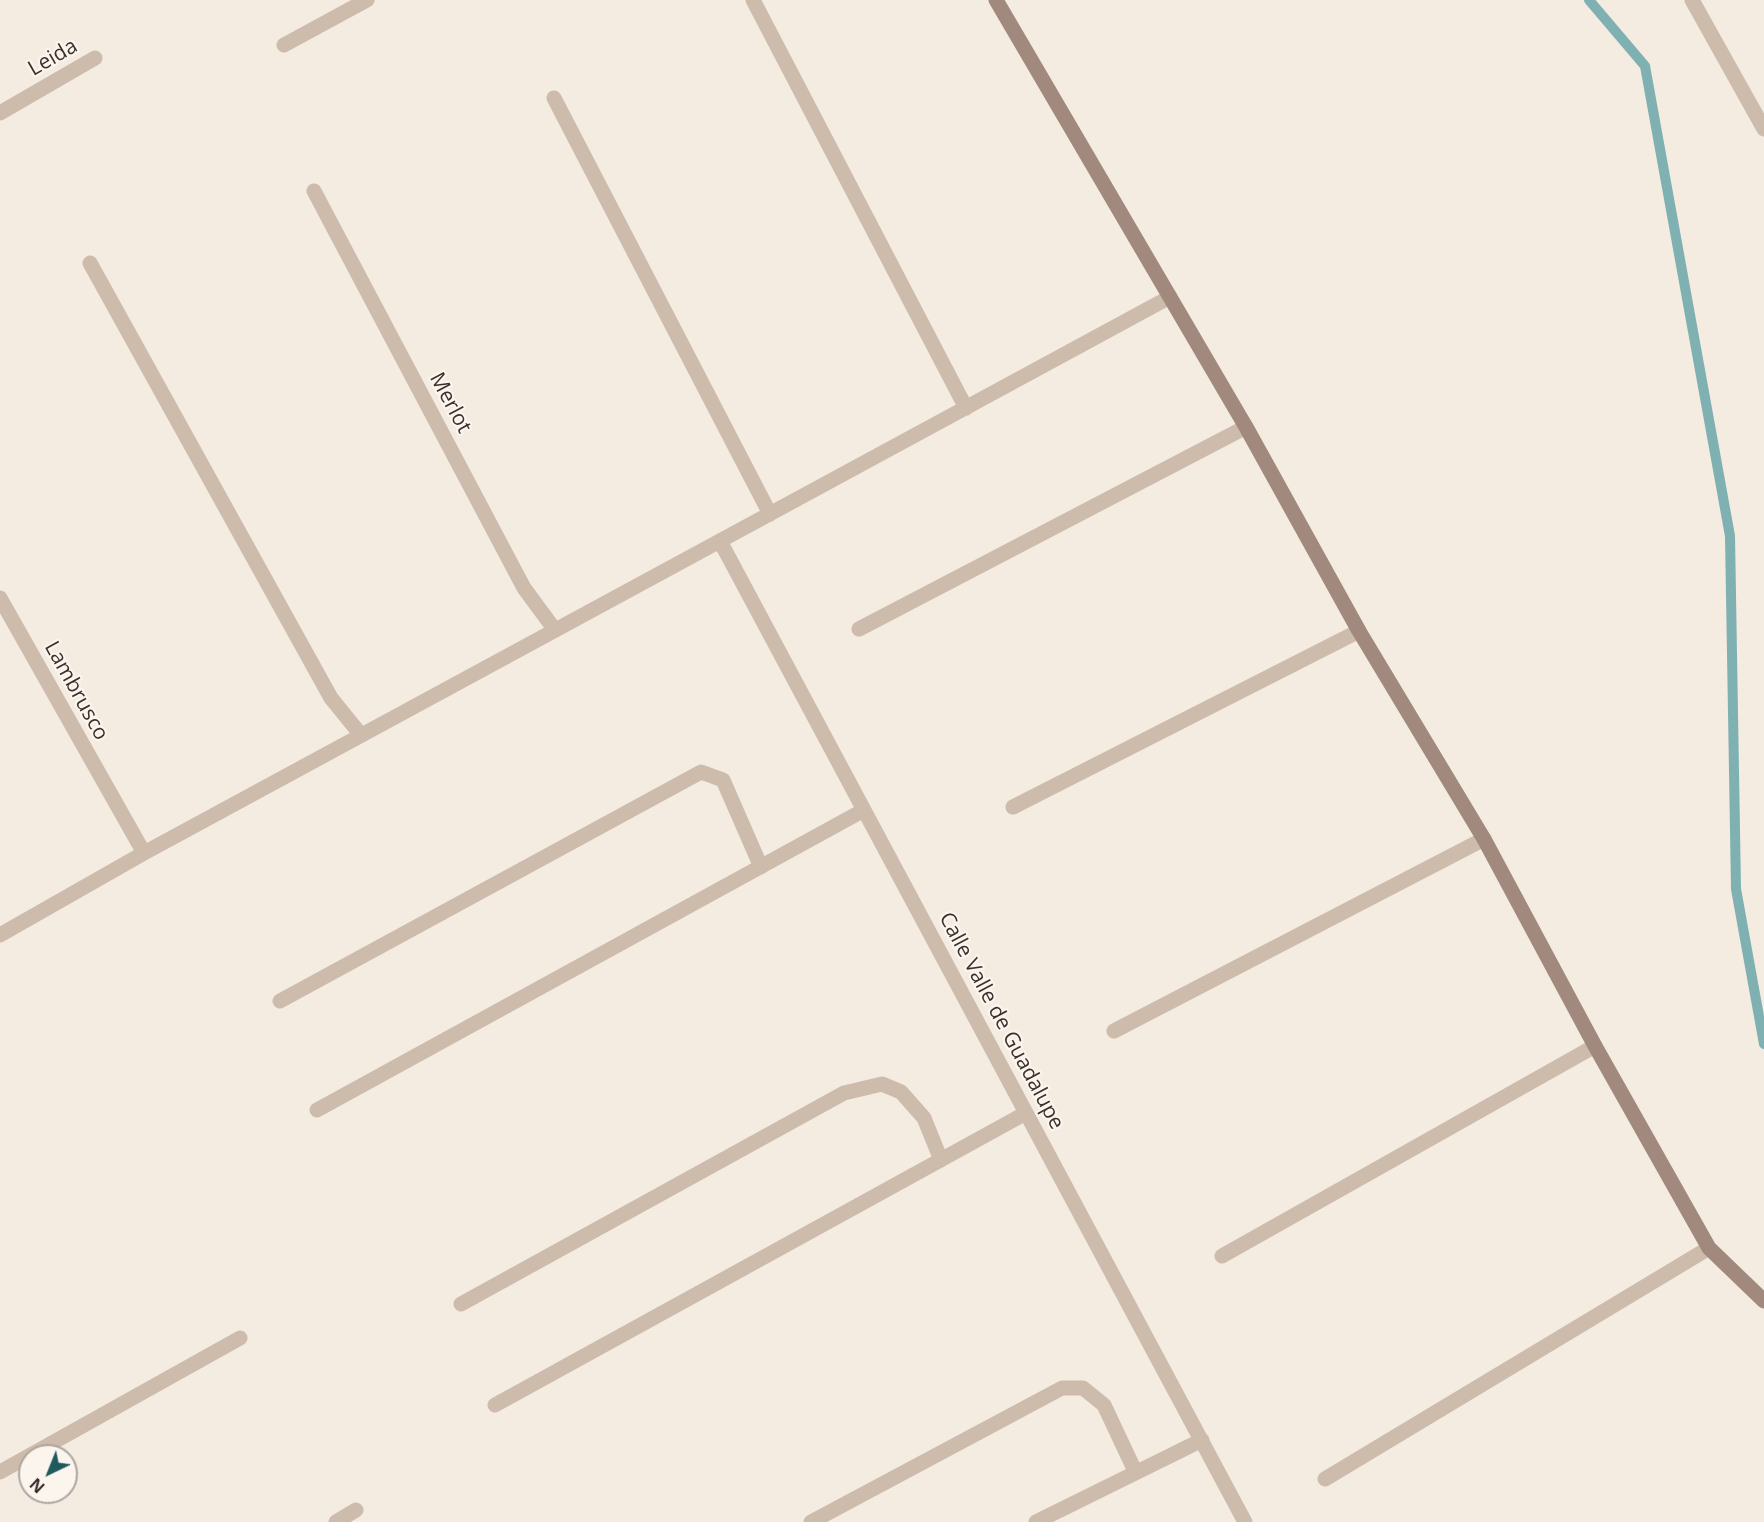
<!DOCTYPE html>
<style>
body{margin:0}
#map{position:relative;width:1764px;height:1522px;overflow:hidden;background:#f4ebe1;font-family:"Open Sans",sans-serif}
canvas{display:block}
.north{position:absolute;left:18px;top:1444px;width:60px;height:60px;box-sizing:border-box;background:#fbf5ee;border:2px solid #aea6a0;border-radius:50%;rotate:223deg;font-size:16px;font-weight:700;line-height:24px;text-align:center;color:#3b302b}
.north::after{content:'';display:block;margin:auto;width:21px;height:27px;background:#1f5a5e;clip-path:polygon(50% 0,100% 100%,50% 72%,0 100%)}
</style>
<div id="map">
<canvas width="1764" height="1522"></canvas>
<div class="north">N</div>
</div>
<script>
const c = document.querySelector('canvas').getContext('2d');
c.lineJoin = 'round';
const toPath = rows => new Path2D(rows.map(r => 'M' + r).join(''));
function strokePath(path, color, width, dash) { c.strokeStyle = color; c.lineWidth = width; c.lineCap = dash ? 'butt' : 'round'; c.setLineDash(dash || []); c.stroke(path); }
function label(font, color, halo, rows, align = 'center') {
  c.font = font + ' "Open Sans",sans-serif'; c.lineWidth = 4.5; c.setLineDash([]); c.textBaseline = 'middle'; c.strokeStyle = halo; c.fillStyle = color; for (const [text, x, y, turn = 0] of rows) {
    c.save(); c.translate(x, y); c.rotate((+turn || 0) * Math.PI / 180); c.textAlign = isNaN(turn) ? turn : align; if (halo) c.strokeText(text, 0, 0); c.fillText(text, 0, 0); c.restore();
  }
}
strokePath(toPath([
 [1589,0,1645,66,1730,536,1736,889,1764,1044]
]), '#7fb0b2', 10);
strokePath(toPath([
 [753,0,966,408],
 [1692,0,1764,129],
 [284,45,367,0],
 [554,98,770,514],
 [0,113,95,58],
 [314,191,524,588,555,630],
 [90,263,331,698,361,735],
 [720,541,1245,1522],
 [0,598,144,853],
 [859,629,1246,427],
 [1013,807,1359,631],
 [0,935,144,853,1170,297],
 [280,1001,701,772,723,780,761,867],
 [1114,1031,1484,839],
 [317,1110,864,810],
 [1222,1256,1595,1046],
 [461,1304,844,1093,882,1084,901,1092,924,1118,941,1160],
 [495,1405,1026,1113],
 [0,1472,240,1338],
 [1325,1479,1709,1248],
 [336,1522,356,1510],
 [811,1522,1062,1388,1083,1388,1104,1405,1135,1471],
 [1036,1522,1202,1440]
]), '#cdbbac', 15);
strokePath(toPath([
 [996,0,1246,427,1359,631,1484,839,1595,1046,1709,1248,1764,1301]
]), '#a18a7d', 15);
label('21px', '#3b302b', '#fbf5ee', [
 ["Leida",53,58,-30],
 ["Merlot",450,403,62],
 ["Lambrusco",76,691,61],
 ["Calle Valle de Guadalupe",1001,1021,62]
]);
</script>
